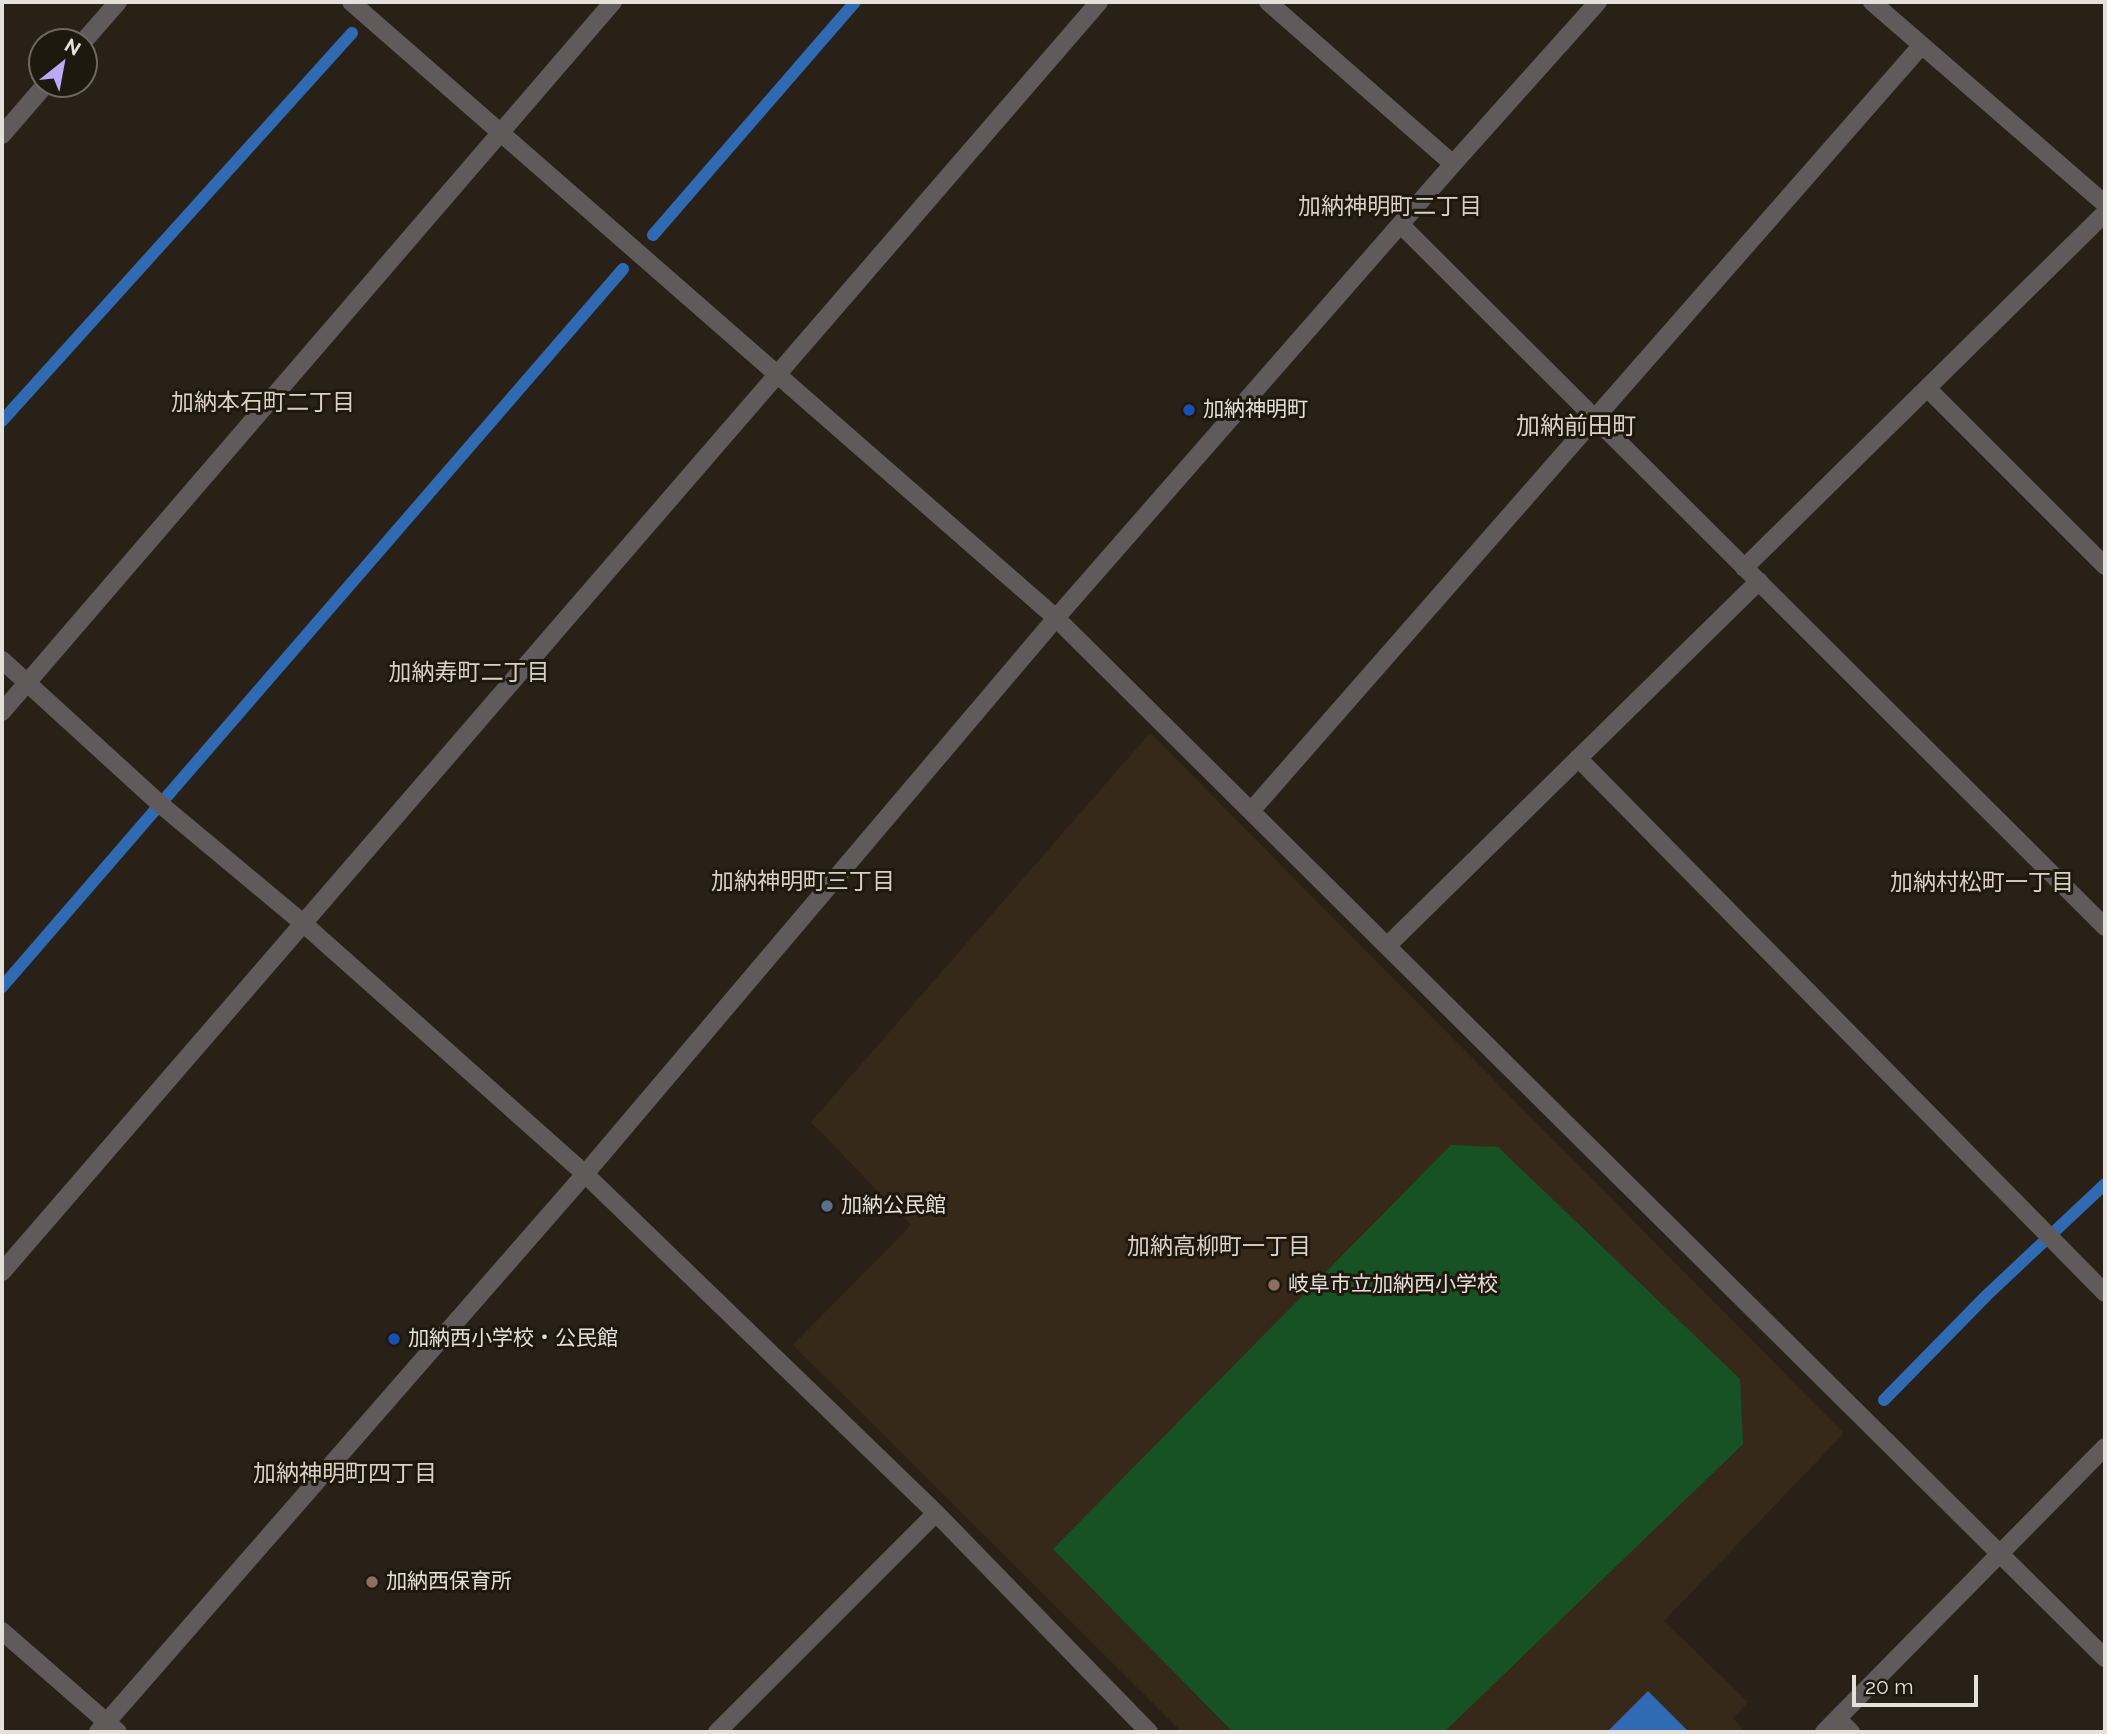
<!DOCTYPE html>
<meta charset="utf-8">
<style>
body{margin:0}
#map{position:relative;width:2107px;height:1734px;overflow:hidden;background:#292117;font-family:Raleway,sans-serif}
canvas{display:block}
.frame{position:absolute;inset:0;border:4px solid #e6e0da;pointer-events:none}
.north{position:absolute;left:28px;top:28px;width:70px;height:70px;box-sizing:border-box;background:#1f180e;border:2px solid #6f6860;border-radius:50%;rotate:31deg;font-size:19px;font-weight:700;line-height:28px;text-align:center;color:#e6e0da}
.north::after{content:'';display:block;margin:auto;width:24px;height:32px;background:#bbaaf6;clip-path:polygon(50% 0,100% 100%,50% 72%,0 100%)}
.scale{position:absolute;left:1852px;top:1675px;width:126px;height:32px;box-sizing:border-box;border:4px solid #e6e0da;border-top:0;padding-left:9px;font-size:21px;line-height:24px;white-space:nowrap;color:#e6e0da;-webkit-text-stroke:5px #1f180e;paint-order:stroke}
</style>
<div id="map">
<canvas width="2107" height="1734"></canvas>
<div class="frame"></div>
<div class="north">N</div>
<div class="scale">20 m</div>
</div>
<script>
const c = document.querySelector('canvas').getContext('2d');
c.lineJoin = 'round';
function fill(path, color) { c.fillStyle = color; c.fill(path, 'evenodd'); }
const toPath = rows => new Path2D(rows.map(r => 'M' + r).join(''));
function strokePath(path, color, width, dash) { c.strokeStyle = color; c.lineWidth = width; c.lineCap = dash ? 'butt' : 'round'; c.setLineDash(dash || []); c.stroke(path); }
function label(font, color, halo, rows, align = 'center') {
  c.font = font + ' Raleway,"Noto Sans JP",sans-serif'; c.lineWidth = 6; c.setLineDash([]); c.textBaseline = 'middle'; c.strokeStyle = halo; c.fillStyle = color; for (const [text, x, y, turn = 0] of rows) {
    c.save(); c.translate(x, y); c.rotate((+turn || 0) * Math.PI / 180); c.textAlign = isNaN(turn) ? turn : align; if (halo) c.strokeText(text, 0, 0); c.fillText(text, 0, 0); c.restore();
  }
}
fill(toPath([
 [1150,733,1844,1433,1664,1621,1748,1702,1733,1718,1745,1732,1182,1732,793,1345,911,1225,811,1122]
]), '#36291a');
fill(toPath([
 [1451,1145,1498,1147,1740,1379,1743,1444,1444,1732,1233,1732,1053,1549]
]), '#175225');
fill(toPath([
 [1648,1691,1689,1732,1607,1732]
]), '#306ab2');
strokePath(toPath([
 [653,235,855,2],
 [2,421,352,33],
 [2,987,623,269],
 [1884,1400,1987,1295,2105,1184]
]), '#306ab2', 12);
strokePath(toPath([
 [1838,1719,1851,1732]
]), '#615a5a', 18);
strokePath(toPath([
 [351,2,1056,618,2105,1658],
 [1268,2,1453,164],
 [1872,2,2105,204],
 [83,42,118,2],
 [2,135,46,84],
 [1401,225,2105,927],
 [1927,388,2105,566],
 [1744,568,2105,213],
 [2,660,160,804,304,924,585,1174,936,1513,1149,1732],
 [2,712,613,2],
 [1578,758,2105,1293],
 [1251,811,1921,46],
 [1387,946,1759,581],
 [2,1272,1099,2],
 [2,1631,118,1732],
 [717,1732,936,1513],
 [1824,1732,2105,1447]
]), '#615a5a', 18);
strokePath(toPath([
 [98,1732,585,1174,1056,618,1453,164,1598,2]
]), '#615a5a', 18);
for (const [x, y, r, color] of [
 [1189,410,7,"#1a4fb4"],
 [827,1206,7,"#5c6f8a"],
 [1274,1285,7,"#8d6e63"],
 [394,1339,7,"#1a4fb4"],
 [372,1582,7,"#8d6e63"]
]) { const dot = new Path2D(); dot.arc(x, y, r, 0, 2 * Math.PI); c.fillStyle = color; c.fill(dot); strokePath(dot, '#1f180e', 2.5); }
label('21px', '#e6e0da', '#1f180e', [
 ["加納神明町",1203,410],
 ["加納公民館",841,1206],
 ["岐阜市立加納西小学校",1288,1285],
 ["加納西小学校・公民館",408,1339],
 ["加納西保育所",386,1582]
], 'left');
label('23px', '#dbd0c3', '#1f180e', [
 ["加納神明町二丁目",1390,207],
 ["加納本石町二丁目",263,403],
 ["加納寿町二丁目",469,673],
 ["加納神明町三丁目",803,882],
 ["加納村松町一丁目",1982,883],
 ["加納高柳町一丁目",1219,1247],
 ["加納神明町四丁目",345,1474]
]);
label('24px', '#dbd0c3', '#1f180e', [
 ["加納前田町",1576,427]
]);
</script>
